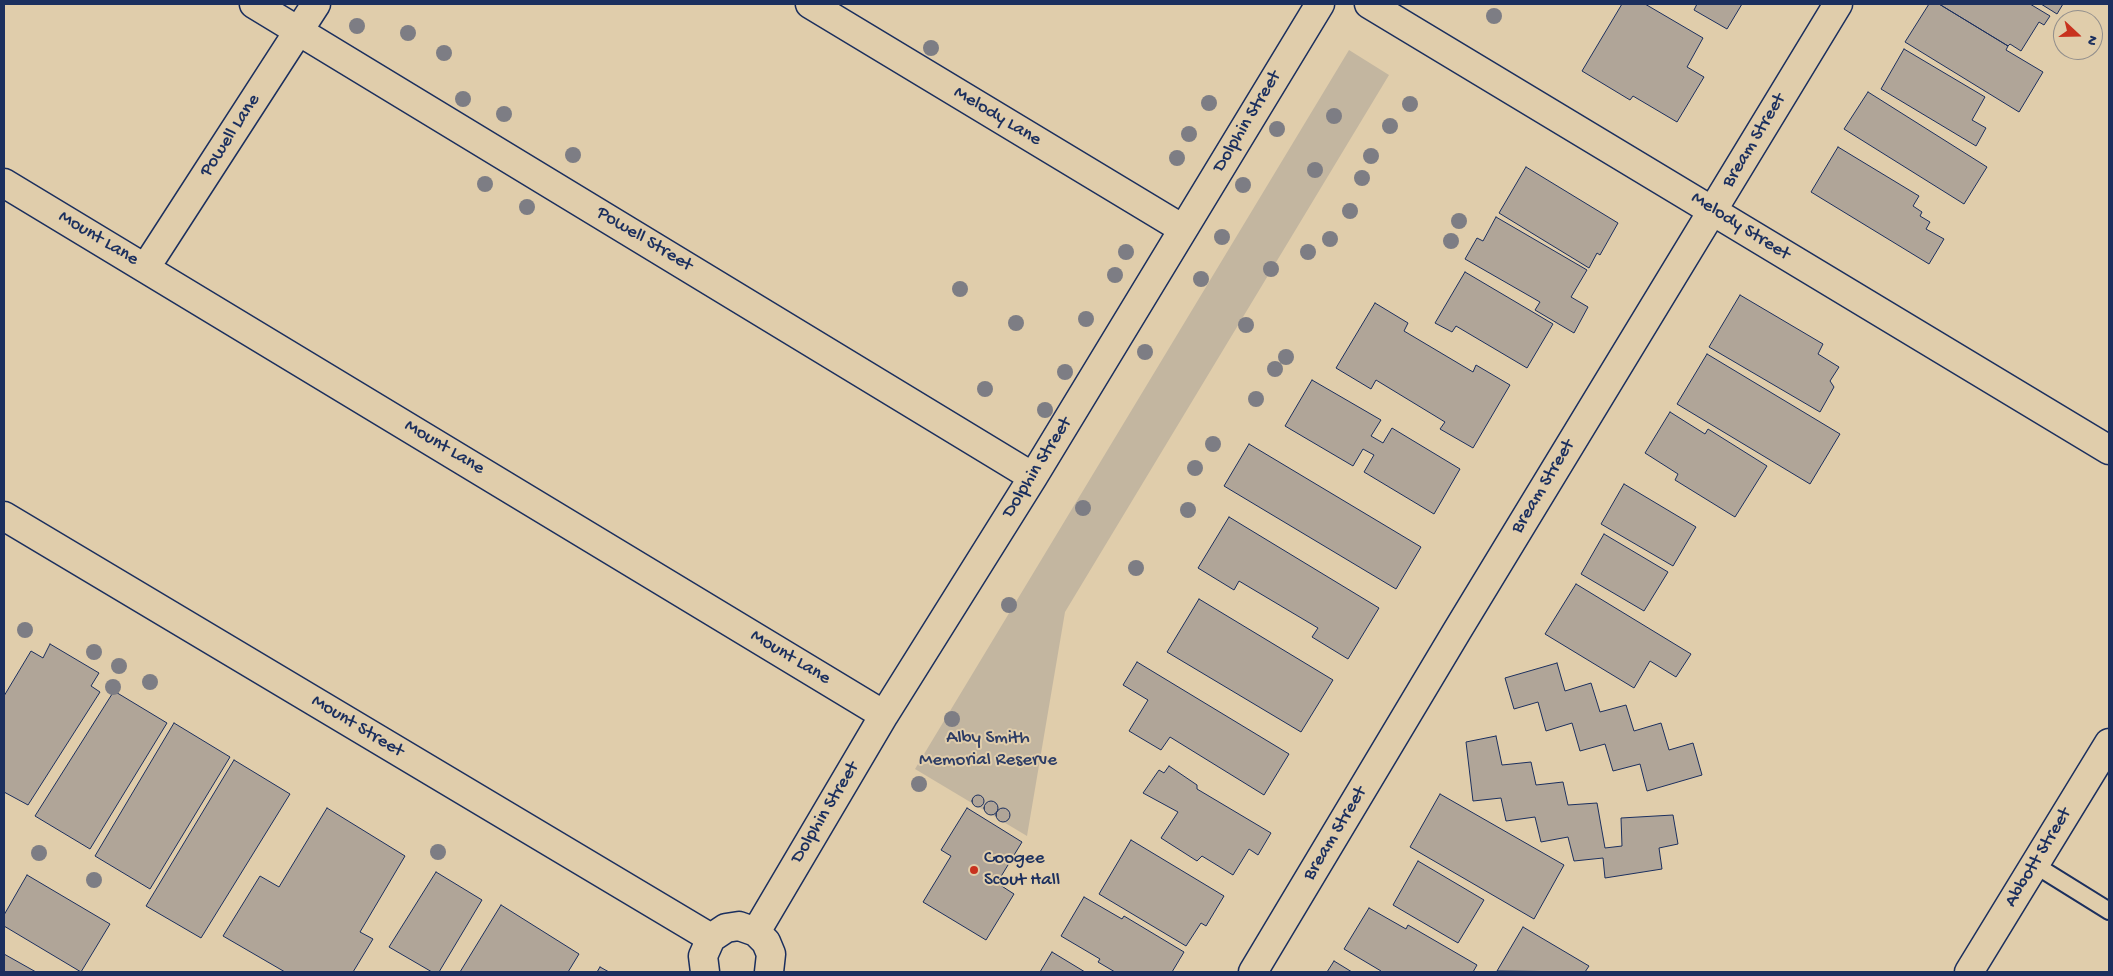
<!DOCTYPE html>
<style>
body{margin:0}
#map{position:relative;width:2113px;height:976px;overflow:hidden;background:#e0cdab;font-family:"Gochi Hand",sans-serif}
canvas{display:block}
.frame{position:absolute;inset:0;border:5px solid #1b2f5e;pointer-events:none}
.north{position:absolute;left:2053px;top:10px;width:50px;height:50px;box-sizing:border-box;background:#e0cdab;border:1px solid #918e8c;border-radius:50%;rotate:111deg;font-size:14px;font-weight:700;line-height:20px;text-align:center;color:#1b2f5e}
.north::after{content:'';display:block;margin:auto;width:18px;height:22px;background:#c8321e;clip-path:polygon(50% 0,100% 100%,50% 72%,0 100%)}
</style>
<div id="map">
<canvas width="2113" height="976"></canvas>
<div class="frame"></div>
<div class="north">N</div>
</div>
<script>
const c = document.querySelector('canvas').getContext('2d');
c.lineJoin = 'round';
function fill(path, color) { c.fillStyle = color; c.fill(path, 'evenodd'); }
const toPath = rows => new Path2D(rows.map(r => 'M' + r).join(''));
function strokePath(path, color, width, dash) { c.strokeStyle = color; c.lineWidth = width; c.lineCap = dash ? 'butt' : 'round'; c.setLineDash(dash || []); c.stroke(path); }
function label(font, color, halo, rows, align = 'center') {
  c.font = font + ' "Gochi Hand",sans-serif'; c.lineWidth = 4; c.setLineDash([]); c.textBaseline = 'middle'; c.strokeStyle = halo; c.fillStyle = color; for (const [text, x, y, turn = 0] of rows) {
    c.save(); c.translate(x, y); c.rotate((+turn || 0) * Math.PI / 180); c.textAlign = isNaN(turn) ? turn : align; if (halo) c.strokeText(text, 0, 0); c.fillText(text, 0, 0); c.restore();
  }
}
fill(toPath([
 [1349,50,1389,75,1065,612,1027,836,915,769]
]), '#c3b6a0');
const building = toPath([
 [1622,4,1645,4,1703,38,1687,67,1704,77,1677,122,1633,96,1630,100,1582,71,1622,4],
 [1697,4,1742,4,1727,29,1694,10,1697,4],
 [1929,4,1939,4,2008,46,2006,50,2043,72,2019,112,1905,42,1929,4],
 [1939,4,2030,4,2050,16,2044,25,2039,22,2021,51,2010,44,2008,46,1939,4],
 [2041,4,2063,4,2057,14,2041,4],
 [1904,49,1985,97,1972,120,1986,128,1976,146,1881,89,1904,49],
 [1868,92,1987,167,1964,204,1844,129,1868,92],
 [1838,147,1919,196,1913,206,1922,212,1920,216,1930,222,1926,229,1944,239,1929,264,1811,192,1838,147],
 [1526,167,1618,223,1600,255,1597,253,1589,268,1499,213,1526,167],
 [1496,217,1587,270,1571,297,1588,307,1574,333,1535,310,1540,302,1465,259,1477,238,1483,241,1496,217],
 [1465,272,1553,324,1527,368,1456,326,1452,332,1435,323,1465,272],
 [1740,295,1823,344,1818,354,1839,367,1830,381,1834,387,1820,412,1709,347,1740,295],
 [1375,303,1408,323,1404,331,1473,372,1476,365,1510,385,1473,448,1440,429,1445,422,1376,380,1371,389,1336,368,1375,303],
 [1707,354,1840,434,1810,484,1677,404,1707,354],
 [1312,380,1381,420,1371,436,1383,443,1392,428,1460,469,1434,514,1364,472,1374,455,1363,449,1353,466,1285,426,1312,380],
 [1670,412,1705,434,1708,429,1767,466,1735,517,1675,480,1678,474,1645,453,1670,412],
 [1249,444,1421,547,1396,589,1224,486,1249,444],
 [1624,484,1696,527,1673,566,1601,524,1624,484],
 [1229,517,1379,608,1348,659,1312,637,1318,628,1239,581,1234,590,1198,568,1229,517],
 [1604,534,1668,572,1644,611,1581,574,1604,534],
 [1576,584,1691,654,1676,677,1650,661,1634,688,1545,634,1576,584],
 [1199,599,1333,680,1301,732,1167,652,1199,599],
 [50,644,99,673,91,686,100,692,28,805,4,792,4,696,31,651,43,658,50,644],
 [1137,662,1289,754,1264,795,1170,737,1161,750,1129,731,1148,700,1123,685,1137,662],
 [1557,663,1565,691,1591,683,1600,712,1626,705,1634,731,1661,723,1669,750,1693,743,1702,775,1647,791,1640,764,1613,771,1605,744,1580,751,1572,723,1546,731,1538,702,1514,709,1505,678,1557,663],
 [114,691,167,723,90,849,35,816,114,691],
 [174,723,230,757,150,889,95,856,174,723],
 [1496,736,1502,765,1531,762,1536,785,1563,782,1568,805,1597,803,1605,848,1622,846,1621,818,1673,815,1678,844,1659,848,1662,869,1605,878,1603,858,1574,861,1568,837,1541,842,1535,817,1506,821,1501,798,1473,801,1466,742,1496,736],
 [234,760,290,794,201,938,146,906,234,760],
 [1169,766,1197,785,1197,789,1271,833,1258,855,1249,849,1233,875,1202,856,1197,861,1161,838,1178,812,1143,793,1159,770,1164,773,1169,766],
 [1440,794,1564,865,1534,919,1410,847,1440,794],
 '972 801a6 6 0 1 1 12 0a6 6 0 1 1-12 0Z',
 '984 808a7 7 0 1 1 14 0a7 7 0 1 1-14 0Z',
 [327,808,405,856,360,932,373,939,353,972,285,972,223,936,260,876,279,887,327,808],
 [967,808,1022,842,997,883,1014,894,986,940,923,902,951,856,941,850,967,808],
 '996 815a7 7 0 1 1 14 0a7 7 0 1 1-14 0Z',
 [1131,840,1224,896,1206,926,1201,923,1186,946,1099,894,1131,840],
 [1418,861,1484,900,1458,943,1393,905,1418,861],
 [436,872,482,900,439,972,432,972,389,947,436,872],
 [27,875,110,924,81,972,4,926,4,915,27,875],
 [1084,897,1122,919,1124,916,1184,952,1172,972,1115,972,1098,962,1100,959,1061,936,1084,897],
 [501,905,579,954,568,972,460,972,501,905],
 [1369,908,1406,929,1408,925,1477,965,1473,972,1380,972,1381,971,1344,949,1369,908],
 [1523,927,1589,966,1585,972,1497,971,1523,927],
 [1052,952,1085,972,1040,972,1052,952],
 [4,954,36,972,4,972,4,954],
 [1334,961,1352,972,1327,972,1334,961],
 [600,967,609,972,597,972,600,967]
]);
fill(building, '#b0a598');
strokePath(building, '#1b2f5e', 1);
const lane = toPath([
 [2035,865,2109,911]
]);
const street = toPath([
 [254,4,1033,477],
 [810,4,1183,229],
 [1369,4,2109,450],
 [4,183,884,715],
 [146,267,316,4],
 [4,516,711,938],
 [756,932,884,715,1033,477,1320,4],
 [705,972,703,956,711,938,726,928,739,926,756,932,766,942,771,954,769,972],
 [1253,972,1457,631,1838,4],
 [1969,972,2109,743]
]);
strokePath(lane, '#1b2f5e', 20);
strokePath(street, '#1b2f5e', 31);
strokePath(lane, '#e0cdab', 16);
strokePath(street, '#e0cdab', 28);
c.fillStyle = '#7d7d84';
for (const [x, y] of [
 [1494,16],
 [357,26],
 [408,33],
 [931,48],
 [444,53],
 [463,99],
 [1209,103],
 [1410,104],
 [504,114],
 [1334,116],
 [1390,126],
 [1277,129],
 [1189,134],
 [573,155],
 [1371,156],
 [1177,158],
 [1315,170],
 [1362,178],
 [485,184],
 [1243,185],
 [527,207],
 [1350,211],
 [1459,221],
 [1222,237],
 [1330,239],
 [1451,241],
 [1126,252],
 [1308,252],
 [1271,269],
 [1115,275],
 [1201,279],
 [960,289],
 [1086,319],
 [1016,323],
 [1246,325],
 [1145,352],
 [1286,357],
 [1275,369],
 [1065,372],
 [985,389],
 [1256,399],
 [1045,410],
 [1213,444],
 [1195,468],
 [1083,508],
 [1188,510],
 [1136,568],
 [1009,605],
 [25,630],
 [94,652],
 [119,666],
 [150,682],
 [113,687],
 [952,719],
 [919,784],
 [438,852],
 [39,853],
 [94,880]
]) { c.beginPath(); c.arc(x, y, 8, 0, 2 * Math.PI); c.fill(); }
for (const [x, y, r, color] of [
 [974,870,5,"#c8321e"]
]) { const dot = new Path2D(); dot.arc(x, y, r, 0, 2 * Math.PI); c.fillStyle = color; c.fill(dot); strokePath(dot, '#e0cdab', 2); }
label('19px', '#1b2f5e', '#e0cdab', [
 ["Melody Lane",997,117,31],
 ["Dolphin Street",1248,122,-59],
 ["Powell Lane",231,136,-57],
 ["Bream Street",1755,141,-59],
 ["Melody Street",1740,227,32],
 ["Mount Lane",98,239,31],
 ["Powell Street",644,240,31],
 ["Mount Lane",444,448,31],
 ["Dolphin Street",1038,468,-58],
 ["Bream Street",1544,487,-59],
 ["Mount Lane",790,658,31],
 ["Mount Street",357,727,31],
 ["Dolphin Street",826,813,-59],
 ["Bream Street",1336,834,-59],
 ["Abbott Street",2039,858,-59]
]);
label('19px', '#2c3c65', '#e0cdab', [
 ["Alby Smith",988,739],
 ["Memorial Reserve",988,761]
]);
label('19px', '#1b2f5e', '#e0cdab', [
 ["Coogee",984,859],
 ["Scout Hall",984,881]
], 'left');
</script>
